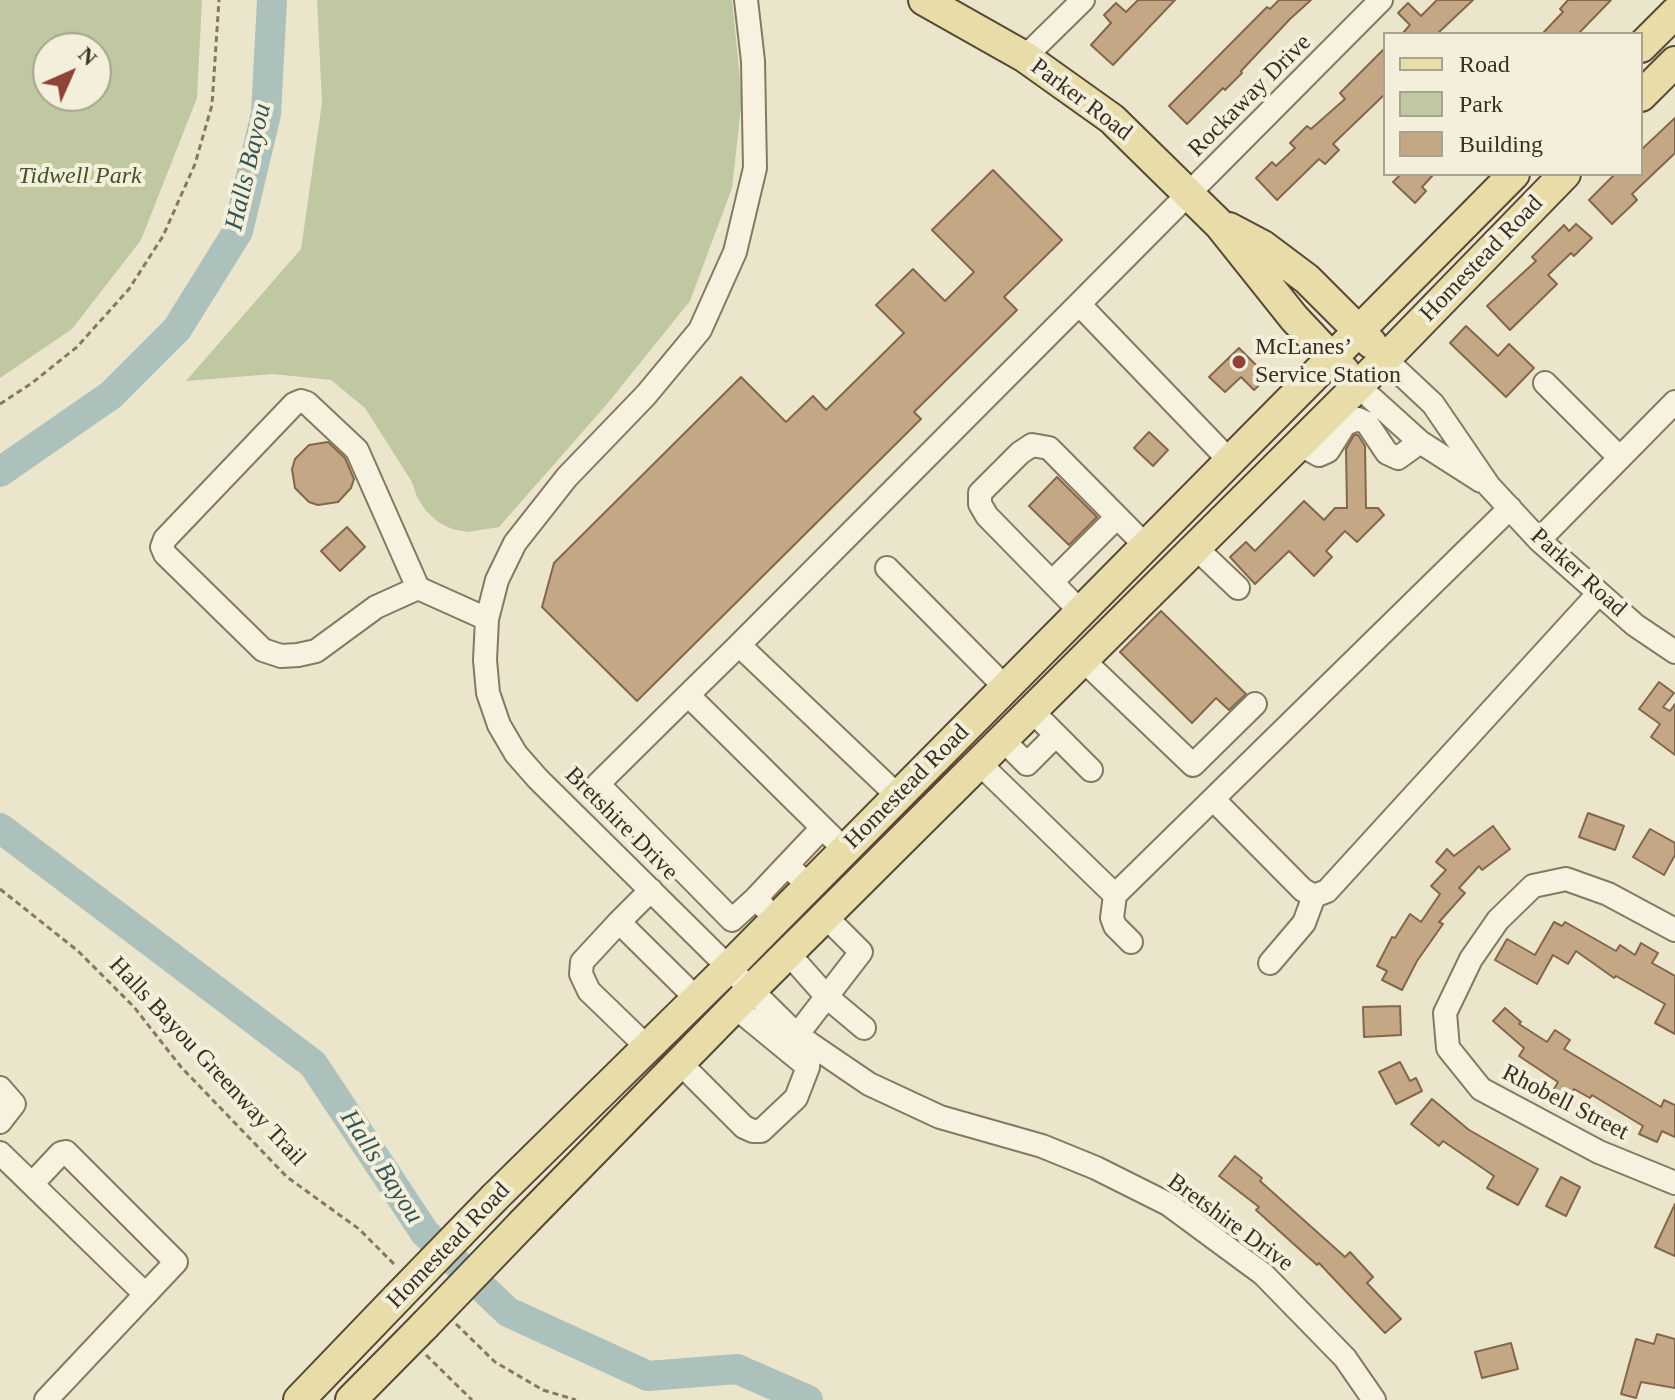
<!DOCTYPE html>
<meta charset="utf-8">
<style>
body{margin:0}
#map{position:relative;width:1675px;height:1400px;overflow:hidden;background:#ebe5cc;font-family:Georgia,serif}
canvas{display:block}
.legend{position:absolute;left:1383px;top:32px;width:260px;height:144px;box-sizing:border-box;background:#f3efdb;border:2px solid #a8a391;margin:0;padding:10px 14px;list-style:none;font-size:24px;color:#383023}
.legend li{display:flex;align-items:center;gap:16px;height:40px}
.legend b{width:40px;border:2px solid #a8a391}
.north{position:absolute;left:32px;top:32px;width:80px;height:80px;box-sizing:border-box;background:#f3efdb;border:2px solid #a8a391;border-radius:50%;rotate:45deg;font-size:22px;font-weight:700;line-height:32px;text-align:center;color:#383023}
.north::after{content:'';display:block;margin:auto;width:28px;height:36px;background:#8f4238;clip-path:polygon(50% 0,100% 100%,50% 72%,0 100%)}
</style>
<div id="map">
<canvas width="1675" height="1400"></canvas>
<ul class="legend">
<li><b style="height:10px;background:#e8dca9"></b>Road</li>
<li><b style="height:22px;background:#bfc8a1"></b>Park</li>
<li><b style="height:22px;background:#c4a886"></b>Building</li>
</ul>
<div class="north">N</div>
</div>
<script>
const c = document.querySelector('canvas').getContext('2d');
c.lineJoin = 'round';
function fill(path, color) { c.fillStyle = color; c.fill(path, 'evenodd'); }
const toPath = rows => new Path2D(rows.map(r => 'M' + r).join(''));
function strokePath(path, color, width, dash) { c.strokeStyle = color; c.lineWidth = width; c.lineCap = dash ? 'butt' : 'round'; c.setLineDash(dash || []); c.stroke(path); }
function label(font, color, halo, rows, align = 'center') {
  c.font = font + ' Georgia,serif'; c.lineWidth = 8; c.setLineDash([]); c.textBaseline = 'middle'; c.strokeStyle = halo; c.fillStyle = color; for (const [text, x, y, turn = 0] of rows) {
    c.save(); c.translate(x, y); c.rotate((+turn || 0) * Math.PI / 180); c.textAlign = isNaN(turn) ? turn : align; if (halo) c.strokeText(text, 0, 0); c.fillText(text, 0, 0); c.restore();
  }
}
fill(toPath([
 [0,0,202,0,197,98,141,240,72,329,0,378],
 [48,48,96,48,96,96,48,96],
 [317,0,732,0,742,98,732,188,690,301,607,404,499,527,468,532,452,529,438,522,426,511,417,497,412,482,365,408,331,380,273,374,186,381,301,249,322,103]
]), '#bfc8a1');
strokePath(toPath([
 [0,472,111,395,177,329,238,231,266,114,272,0],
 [0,828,313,1064,425,1233,508,1312,648,1376,737,1369,808,1400]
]), '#acc0bc', 30);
const building = toPath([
 [1138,0,1175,0,1113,65,1091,45,1111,23,1104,15,1116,3,1126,12,1138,0],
 [1279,0,1311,0,1290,19,1241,71,1242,73,1225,90,1223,88,1187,124,1169,106,1267,7,1270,9,1279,0],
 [1437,0,1473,0,1437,34,1402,34,1410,25,1398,13,1408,3,1421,16,1437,0],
 [1568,0,1611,0,1578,34,1542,34,1563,12,1560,9,1568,0],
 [1385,48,1385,94,1333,144,1339,150,1325,164,1319,159,1277,200,1256,178,1272,162,1276,166,1295,148,1290,143,1307,126,1311,129,1345,99,1340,93,1385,48],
 [1675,118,1675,153,1632,194,1637,200,1612,224,1589,200,1615,174,1641,174,1641,150,1675,118],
 [993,170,1062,240,1004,297,1017,310,914,412,921,419,637,701,542,607,554,563,741,377,786,422,813,396,826,410,904,333,876,305,913,269,945,301,974,272,932,230,993,170],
 [1401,174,1434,174,1422,187,1426,191,1415,203,1393,182,1401,174],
 [1576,224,1592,238,1574,256,1571,253,1548,275,1557,284,1510,330,1487,306,1536,261,1532,257,1564,225,1569,231,1576,224],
 [1466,326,1498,356,1509,344,1534,368,1506,397,1450,343,1466,326],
 [1239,348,1268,377,1254,390,1241,377,1225,392,1209,377,1239,348],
 [1149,432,1168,450,1153,466,1134,448,1149,432],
 [1354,435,1358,435,1365,446,1366,508,1378,508,1384,515,1357,542,1345,531,1326,551,1332,557,1314,576,1289,551,1255,584,1230,557,1246,542,1255,551,1304,501,1324,520,1335,508,1347,508,1346,449,1354,435],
 [328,442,345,458,354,479,351,488,338,502,318,505,309,502,295,488,292,469,295,459,309,445,328,442],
 [1057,477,1097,517,1069,545,1029,506,1057,477],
 [347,527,365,547,340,571,321,551,347,527],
 [1161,611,1246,694,1229,710,1216,698,1192,723,1120,652,1161,611],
 [1659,682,1674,693,1663,707,1670,711,1675,704,1675,755,1651,737,1660,724,1639,709,1659,682],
 [1588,813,1624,826,1615,850,1579,837,1588,813],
 [1493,826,1510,849,1482,870,1479,866,1459,888,1465,893,1439,922,1443,924,1417,961,1402,990,1382,980,1387,971,1377,966,1392,937,1395,938,1410,914,1421,922,1440,894,1431,886,1446,870,1436,862,1447,849,1454,856,1493,826],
 [1650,829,1675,843,1675,855,1664,875,1633,857,1650,829],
 [1554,922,1562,926,1565,922,1616,951,1620,945,1635,955,1641,943,1658,953,1652,963,1675,976,1675,1034,1655,1023,1665,1004,1616,976,1614,978,1576,951,1568,964,1553,955,1537,984,1495,960,1507,939,1535,955,1554,922],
 [1400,1006,1401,1035,1364,1037,1363,1007,1400,1006],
 [1505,1008,1521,1022,1519,1024,1547,1042,1555,1030,1570,1040,1564,1049,1661,1107,1664,1100,1675,1105,1675,1137,1662,1131,1657,1142,1639,1134,1643,1126,1592,1095,1590,1098,1574,1089,1564,1105,1550,1096,1558,1082,1519,1056,1524,1048,1493,1021,1505,1008],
 [1400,1062,1410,1081,1416,1078,1422,1091,1396,1104,1379,1072,1400,1062],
 [1432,1099,1469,1130,1538,1169,1518,1205,1487,1188,1494,1176,1443,1141,1439,1146,1411,1124,1432,1099],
 [1235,1156,1262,1178,1260,1181,1345,1257,1350,1252,1373,1277,1367,1283,1401,1319,1385,1333,1319,1263,1317,1265,1256,1210,1259,1207,1219,1176,1235,1156],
 [1561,1177,1580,1187,1566,1216,1546,1206,1561,1177],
 [1675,1204,1675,1256,1655,1247,1675,1204],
 [1657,1334,1675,1339,1675,1388,1641,1382,1636,1398,1621,1394,1636,1339,1654,1344,1657,1334],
 [1511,1343,1518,1369,1482,1378,1475,1352,1511,1343]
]);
fill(building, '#c4a886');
strokePath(building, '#83674a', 2);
const minor = toPath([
 [746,0,753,61,755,168,735,252,700,330,646,395,567,477,515,543,497,580,487,619,485,660,488,693,499,725,516,754,538,779,797,1035,869,1084,940,1117,1042,1146,1096,1168,1168,1204,1263,1274,1345,1358,1374,1400],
 [1025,57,1083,0],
 [1079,304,1381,0],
 [1385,359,1433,404,1489,486,1539,540,1635,625,1675,652],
 [1545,383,1620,458],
 [1358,386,1420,442,1481,481],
 [1299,444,1319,455,1328,451,1345,424,1358,419,1367,423,1387,453,1398,458,1420,442],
 [1539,540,1675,402],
 [1195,547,1238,588],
 [887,568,1005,687],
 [1052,582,1117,517],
 [418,588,357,450,307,403,301,401,294,404,165,539,162,547,165,554,263,650,281,656,298,655,316,651,376,607,418,588,487,619],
 [1080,611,987,516,980,504,980,493,1020,453,1032,445,1049,448,1145,545],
 [739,645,688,695,845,850],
 [1082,659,1193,765,1255,704],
 [688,695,598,784,732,920,756,898],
 [1031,710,1091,770],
 [1002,739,1027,764,1056,735],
 [979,763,1115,895,1510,508],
 [898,796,739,645,1079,304,1229,460],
 [1213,799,1303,890,1314,896,1327,891,1599,593],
 [809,886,787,865,822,828],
 [651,890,619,922,697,999],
 [1115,895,1112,918,1115,926,1131,942],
 [764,907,756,898,787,865],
 [619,922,582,962,581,974,589,991,647,1047],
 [1675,930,1608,894,1566,879,1533,886,1498,920,1471,959,1445,1013,1448,1048,1481,1089,1599,1152,1675,1183],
 [788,953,827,997,864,1028],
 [1270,963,1304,923,1314,896],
 [735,1007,808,1067],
 [797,1035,861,952,825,916],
 [680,1063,744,1127,753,1131,761,1131,796,1098,808,1067,809,1043],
 [0,1088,14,1104,0,1122],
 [0,1153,145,1294],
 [32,1184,61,1153,66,1152,176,1262,46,1400]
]);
const major = toPath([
 [924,0,1025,57,1112,119,1219,224,1294,318,1344,371],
 [1641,47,1675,13],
 [1641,96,1675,62],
 [1229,228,1263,246,1307,279,1371,343],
 [495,1197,729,967,1514,174],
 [523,1223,752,989,1385,359,1565,174],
 [299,1400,398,1297],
 [351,1400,425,1325]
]);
strokePath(minor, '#867961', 26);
strokePath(major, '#554835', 34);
strokePath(toPath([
 [0,404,32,383,77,347,129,289,163,236,195,164,212,105,219,0],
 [0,889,78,951,134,1007,181,1067,287,1177,359,1229,396,1266],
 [456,1324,495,1362,543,1390,576,1400],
 [426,1355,472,1400]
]), '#867961', 3, [6, 4]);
strokePath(minor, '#f6f2df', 22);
strokePath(major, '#e8dca9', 30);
const majorBridge = toPath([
 [398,1297,495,1197],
 [425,1325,523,1223]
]);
strokePath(majorBridge, '#554835', 34, []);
strokePath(majorBridge, '#e8dca9', 30);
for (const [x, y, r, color] of [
 [1239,362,8,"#8f4238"]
]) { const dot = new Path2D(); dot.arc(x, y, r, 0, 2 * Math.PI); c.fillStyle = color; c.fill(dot); strokePath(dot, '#f3efdb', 3); }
label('24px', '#383023', '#f3efdb', [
 ["Rockaway Drive",1250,96,-45],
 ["Parker Road",1081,100,37],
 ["Homestead Road",1482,259,-46],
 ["Parker Road",1578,573,42],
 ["Homestead Road",907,787,-45],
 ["Bretshire Drive",621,824,45],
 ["Halls Bayou Greenway Trail",207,1062,47],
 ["Rhobell Street",1565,1103,27],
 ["Bretshire Drive",1230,1223,36],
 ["Homestead Road",449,1246,-46]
]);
label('italic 24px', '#44532c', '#f3efdb', [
 ["Tidwell Park",80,177]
]);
label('24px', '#383023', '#f3efdb', [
 ["McLanes’",1255,348],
 ["Service Station",1255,376]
], 'left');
label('italic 26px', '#345456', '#f3efdb', [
 ["Halls Bayou",249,167,-77],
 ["Halls Bayou",381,1167,57]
]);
</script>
